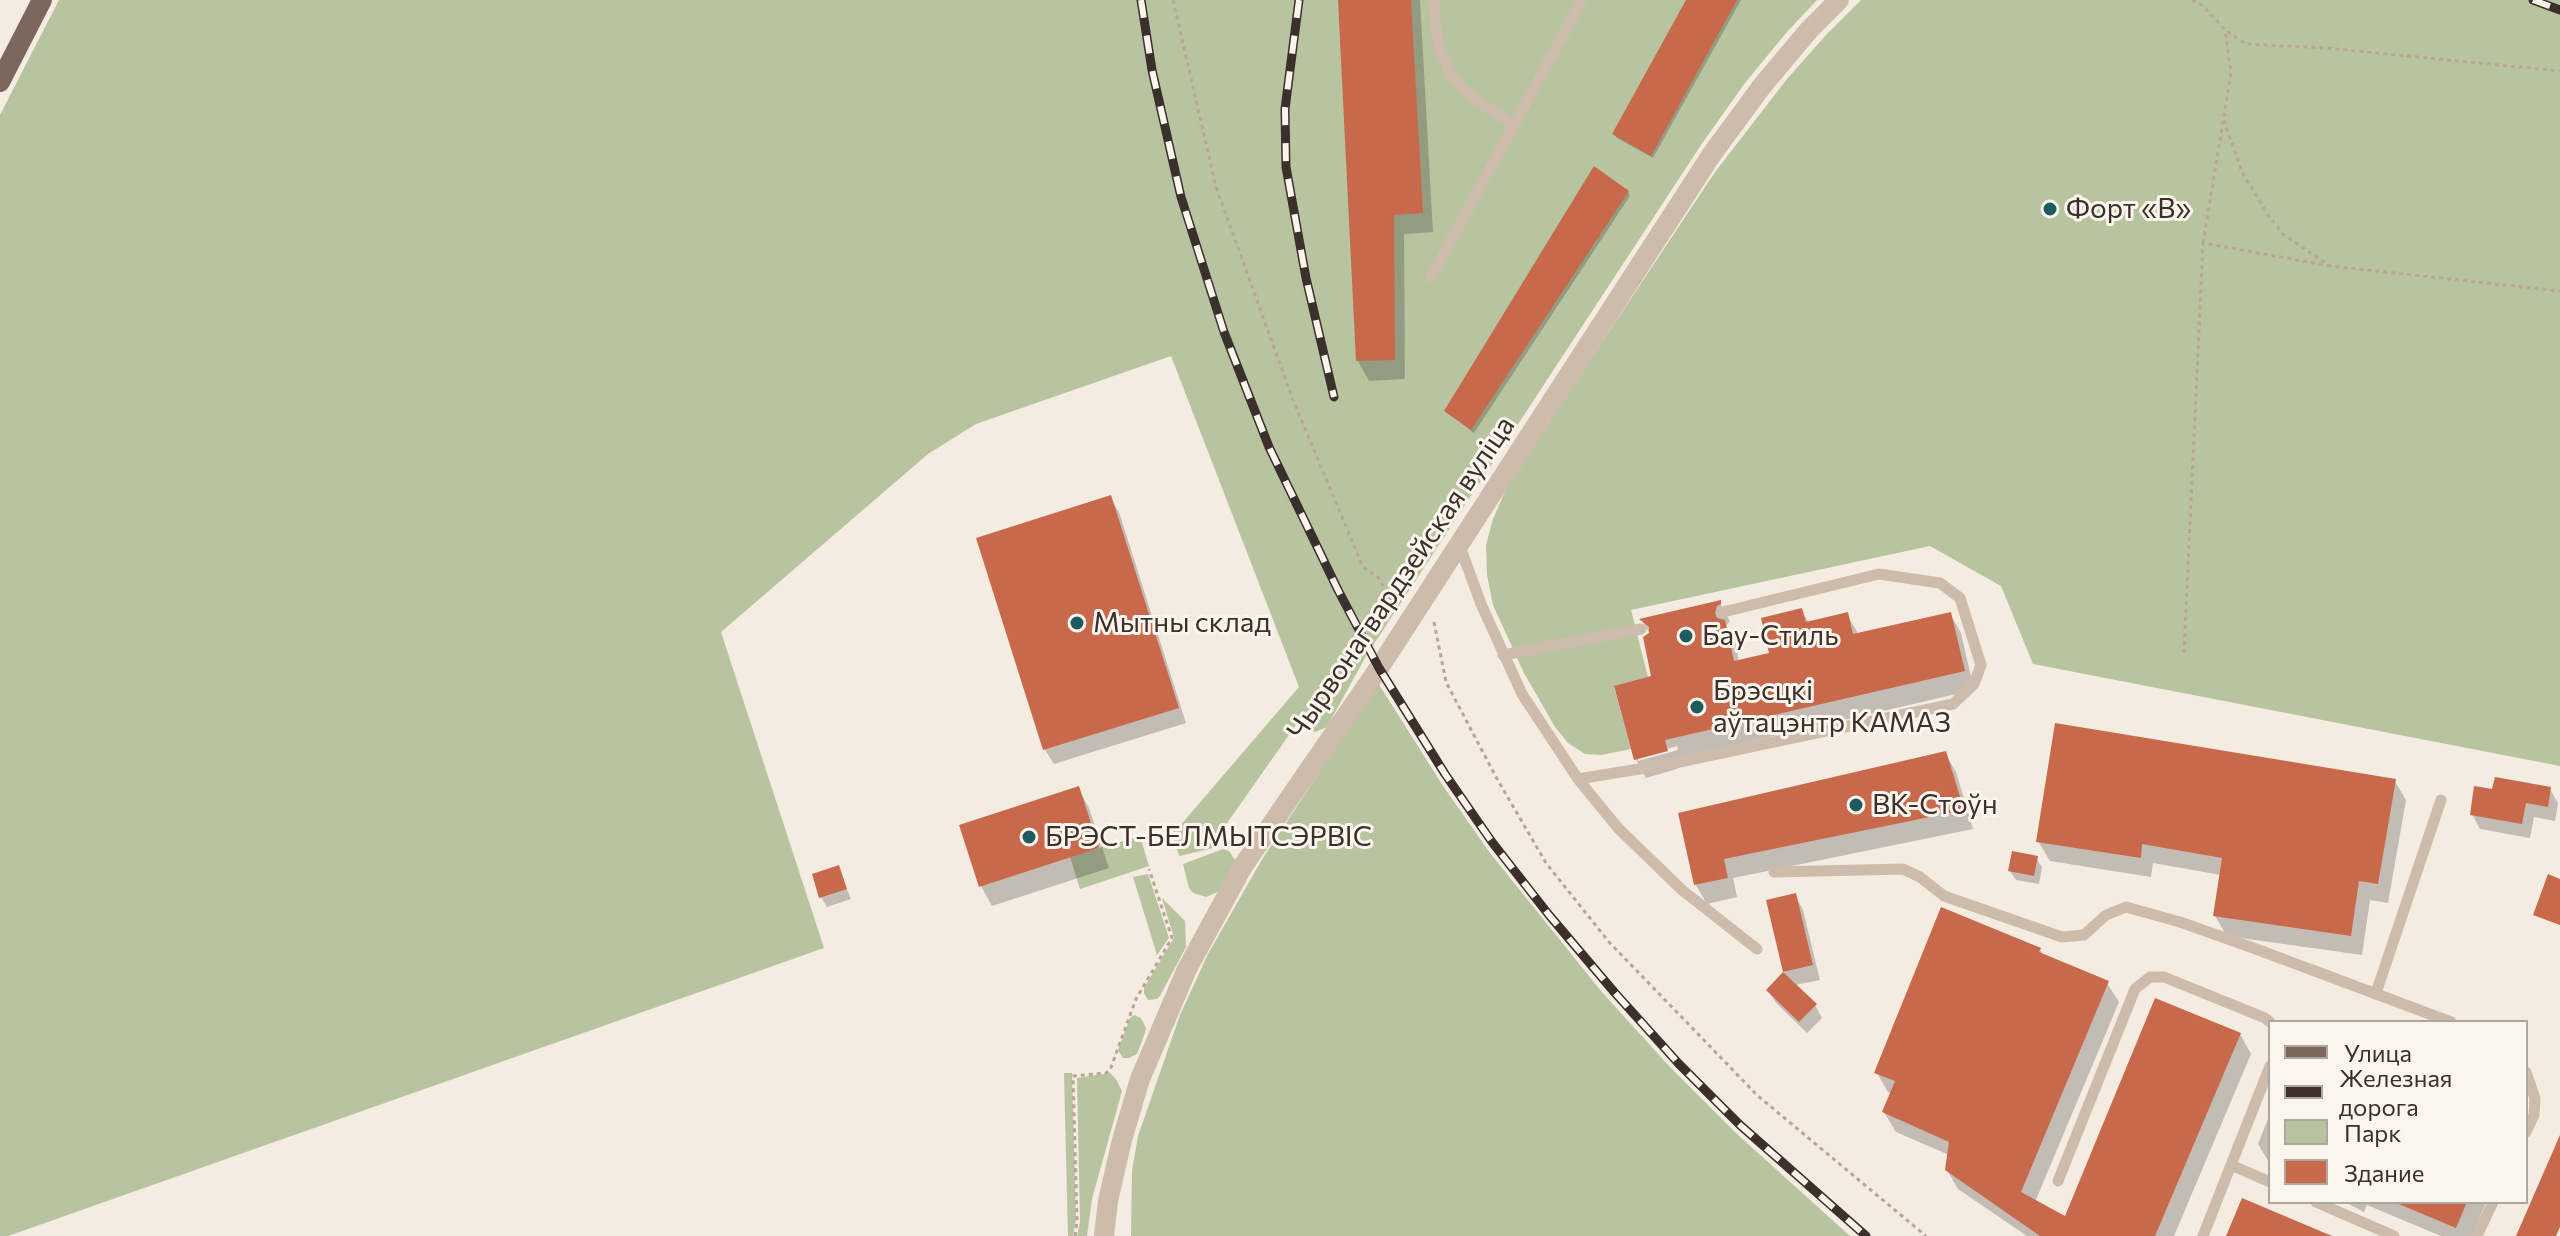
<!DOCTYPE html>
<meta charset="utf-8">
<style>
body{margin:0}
#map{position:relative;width:2560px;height:1236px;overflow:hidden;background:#f4ebe1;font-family:Commissioner,sans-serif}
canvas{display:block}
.legend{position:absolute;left:2268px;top:1020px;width:260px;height:184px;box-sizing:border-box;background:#fbf5ee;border:2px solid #aea6a0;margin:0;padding:10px 14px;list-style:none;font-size:24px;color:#3b302b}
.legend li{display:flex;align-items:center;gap:16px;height:40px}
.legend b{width:40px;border:2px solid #aea6a0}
</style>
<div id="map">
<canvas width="2560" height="1236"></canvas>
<ul class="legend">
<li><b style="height:10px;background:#7d675c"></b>Улица</li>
<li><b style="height:10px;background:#3b302b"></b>Железная дорога</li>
<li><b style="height:22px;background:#b8c4a0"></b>Парк</li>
<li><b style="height:22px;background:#c8694b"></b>Здание</li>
</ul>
</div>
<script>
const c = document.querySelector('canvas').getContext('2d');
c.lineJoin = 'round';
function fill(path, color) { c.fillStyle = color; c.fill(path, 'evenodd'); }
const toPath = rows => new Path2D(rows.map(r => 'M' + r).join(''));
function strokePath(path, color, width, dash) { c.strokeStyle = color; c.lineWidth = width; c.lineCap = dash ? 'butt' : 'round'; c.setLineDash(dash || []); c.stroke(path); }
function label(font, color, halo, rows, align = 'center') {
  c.font = font + ' Commissioner,sans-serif'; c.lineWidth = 6; c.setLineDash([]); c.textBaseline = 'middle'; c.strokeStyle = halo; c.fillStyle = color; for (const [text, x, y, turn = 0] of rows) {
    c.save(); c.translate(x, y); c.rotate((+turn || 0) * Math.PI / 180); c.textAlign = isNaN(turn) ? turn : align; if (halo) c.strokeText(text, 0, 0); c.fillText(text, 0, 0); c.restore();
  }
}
fill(toPath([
 [59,0,1817,0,1786,33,1745,83,1701,145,1366,656,1327,727,1315,732,1298,722,1218,836,1213,848,1179,856,1171,829,1179,827,1299,687,1171,356,976,424,928,454,721,632,824,948,8,1236,0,1236,0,115],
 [1861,0,2560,0,2560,766,2033,664,2001,586,1930,546,1631,610,1648,677,1614,687,1631,749,1601,755,1585,754,1568,743,1555,727,1524,673,1493,605,1487,575,1486,545,1493,519,1507,487,1527,455,1715,172,1787,79,1826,35],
 [1378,683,1443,786,1490,853,1601,991,1669,1066,1737,1134,1850,1236,1131,1236,1132,1171,1138,1136,1180,1015,1208,954,1261,861],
 [1140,836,1149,866,1080,889,1070,857],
 [1223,849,1229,851,1235,860,1220,891,1206,897,1193,893,1189,888,1183,864],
 [1148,874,1169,938,1157,955,1133,877],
 [1162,898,1185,921,1186,947,1160,996,1157,999,1148,1000,1144,993,1144,988,1174,938],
 [1134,1015,1141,1018,1146,1028,1145,1033,1137,1054,1129,1058,1123,1058,1118,1050,1130,1018],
 [1064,1073,1072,1073,1076,1220,1073,1236,1068,1236],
 [1110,1073,1116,1079,1122,1091,1092,1199,1087,1236,1077,1236,1080,1222,1077,1078]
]), '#b8c4a0');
fill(toPath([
 [1340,0,1420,0,1433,232,1404,234,1405,379,1369,381,1358,361],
 [1688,0,1741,0,1653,158,1617,138,1614,134],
 [1628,192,1630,196,1474,433,1446,411],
 [1110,498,1119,512,1186,723,1054,764,1045,750,979,539],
 [1720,603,1730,621,1726,626,1735,641,1739,661,1771,654,1801,610,1809,623,1847,615,1858,633,1950,614,1961,633,1974,690,1674,759,1677,769,1646,778,1636,759,1654,678,1650,634,1642,620],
 [1677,746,1678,750,1638,761,1638,757],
 [1945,753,1956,772,1973,829,1733,878,1737,897,1707,904,1696,885,1681,815],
 [2394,780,2406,800,2388,903,2370,900,2362,955,2227,936,2215,916,2221,875,2153,863,2151,877,2050,861,2038,841],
 [1078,788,1089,808,1109,868,992,906,981,886],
 [2550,789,2558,803,2555,821,2534,817,2530,838,2480,829,2472,814],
 [2036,858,2042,867,2039,884,2016,880,2010,871],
 [838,868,851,899,827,907,821,897],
 [1795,895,1803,910,1820,980,1795,985,1815,1005,1822,1018,1807,1033,1776,1003,1768,990,1785,972,1769,902],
 [2040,949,2043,955,2107,983,2119,1002,2035,1202,2066,1219,2240,1034,2251,1054,2174,1236,2027,1236,1958,1189,1947,1170,1949,1155,1896,1132,1884,1112,1892,1094,1888,1092,1877,1073],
 [2270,1114,2270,1164,2258,1144],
 [2345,1202,2486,1202,2472,1236,2441,1236,2367,1205,2364,1212]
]), '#0003');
fill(toPath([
 [1338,0,1411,0,1423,213,1394,215,1395,360,1356,361],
 [1686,0,1737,0,1651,156,1612,134],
 [1594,166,1629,191,1471,430,1444,411],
 [1111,495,1179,708,1043,750,976,538],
 [1721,600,1721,604,1717,606,1715,613,1717,618,1725,620,1734,661,1769,653,1761,618,1802,608,1806,622,1848,612,1853,634,1951,612,1965,671,1665,740,1668,751,1634,760,1614,686,1651,676,1643,637,1649,633,1649,627,1639,619],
 [2055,723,2396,779,2378,884,2359,881,2351,936,2213,916,2222,858,2142,844,2141,858,2036,842],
 [1946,751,1964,810,1724,859,1728,878,1694,885,1678,813],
 [2495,777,2551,787,2548,807,2526,803,2522,824,2470,815,2474,786,2492,789],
 [1079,786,1099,848,979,887,959,825],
 [2012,851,2038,856,2034,876,2008,871],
 [839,865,847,889,819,898,812,874],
 [2548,874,2560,879,2560,925,2533,915],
 [1796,893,1813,965,1783,972,1766,900],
 [1941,907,2041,948,2039,952,2109,981,2021,1192,2065,1216,2155,998,2241,1033,2155,1236,2040,1236,1945,1170,1949,1142,1882,1112,1895,1081,1874,1073],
 [1783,972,1817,1004,1799,1022,1766,990],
 [2560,1135,2560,1227,2556,1236,2516,1236],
 [2242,1198,2332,1236,2226,1236],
 [2394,1202,2467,1202,2456,1228]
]), '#c8694b');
strokePath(toPath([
 [1173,0,1216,187,1293,400,1363,567,1378,577,1396,608],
 [2192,0,2202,5,2225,30,2246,44,2326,48,2560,71],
 [2224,120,2242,172,2268,215,2283,234,2330,266,2560,291],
 [2203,243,2231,73,2225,30],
 [1434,622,1446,682,1496,777,1546,863,1609,942,1758,1096,1926,1236],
 [2184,653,2203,243,2330,266],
 [1075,1236,1077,1221,1073,1076,1106,1073,1110,1070,1136,999,1172,938,1149,869]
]), '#b9a596', 3, [4, 4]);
strokePath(toPath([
 [1434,0,1436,31,1441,52,1450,72,1465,92,1514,125],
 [1431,277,1582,0],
 [1459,544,1481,604,1522,694,1578,779,1618,828,1682,890,1757,949],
 [1503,655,1641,629],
 [1578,779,1670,764,1953,704,1974,684,1981,665,1960,598,1940,583,1879,574,1723,612],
 [1774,872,1903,869,1920,877,1944,896,2062,937,2084,935,2106,915,2126,907,2180,922,2256,949,2451,1022],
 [2376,993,2441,800],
 [2526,1072,2535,1098,2534,1115,2526,1132],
 [2231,1165,2270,1182],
 [2058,1181,2135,989,2150,977,2164,977,2265,1018,2270,1022],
 [2316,1202,2394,1236],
 [2203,1236,2270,1066],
 [2477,1236,2493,1202]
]), '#cdbbac', 11);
strokePath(toPath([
 [1104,1236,1108,1201,1122,1140,1140,1079,1187,969,1243,866,1379,668,1712,154,1762,86,1809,30,1839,0]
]), '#cdbbac', 20);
strokePath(toPath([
 [0,82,42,0]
]), '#7d675c', 20);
const rail = toPath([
 [1141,0,1152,70,1181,197,1224,332,1269,447,1338,590,1379,668,1445,774,1492,842,1549,915,1615,993,1679,1064,1740,1125,1866,1236],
 [1299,0,1285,109,1286,167,1306,278,1334,397],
 [2533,0,2560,10]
]);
strokePath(rail, '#3b302b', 9);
strokePath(rail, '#fbf5ee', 6, [18]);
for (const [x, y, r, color] of [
 [2050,209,8,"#1f5a5e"],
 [1077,623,8,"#1f5a5e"],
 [1686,636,8,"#1f5a5e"],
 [1697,707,8,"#1f5a5e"],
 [1856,805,8,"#1f5a5e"],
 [1029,837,8,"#1f5a5e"]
]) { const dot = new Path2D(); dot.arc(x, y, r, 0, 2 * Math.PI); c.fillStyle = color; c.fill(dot); strokePath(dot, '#fbf5ee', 3); }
label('28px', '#3b302b', '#fbf5ee', [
 ["Форт «В»",2066,209],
 ["Мытны склад",1093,623],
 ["Бау-Стиль",1702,636],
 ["Брэсцкі",1713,691],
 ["аўтацэнтр КАМАЗ",1713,723],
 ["ВК-Стоўн",1872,805],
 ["БРЭСТ-БЕЛМЫТСЭРВІС",1045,837]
], 'left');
label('28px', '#3b302b', '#fbf5ee', [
 ["Чырвонагвардзейская вуліца",1401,578,-56]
]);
</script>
